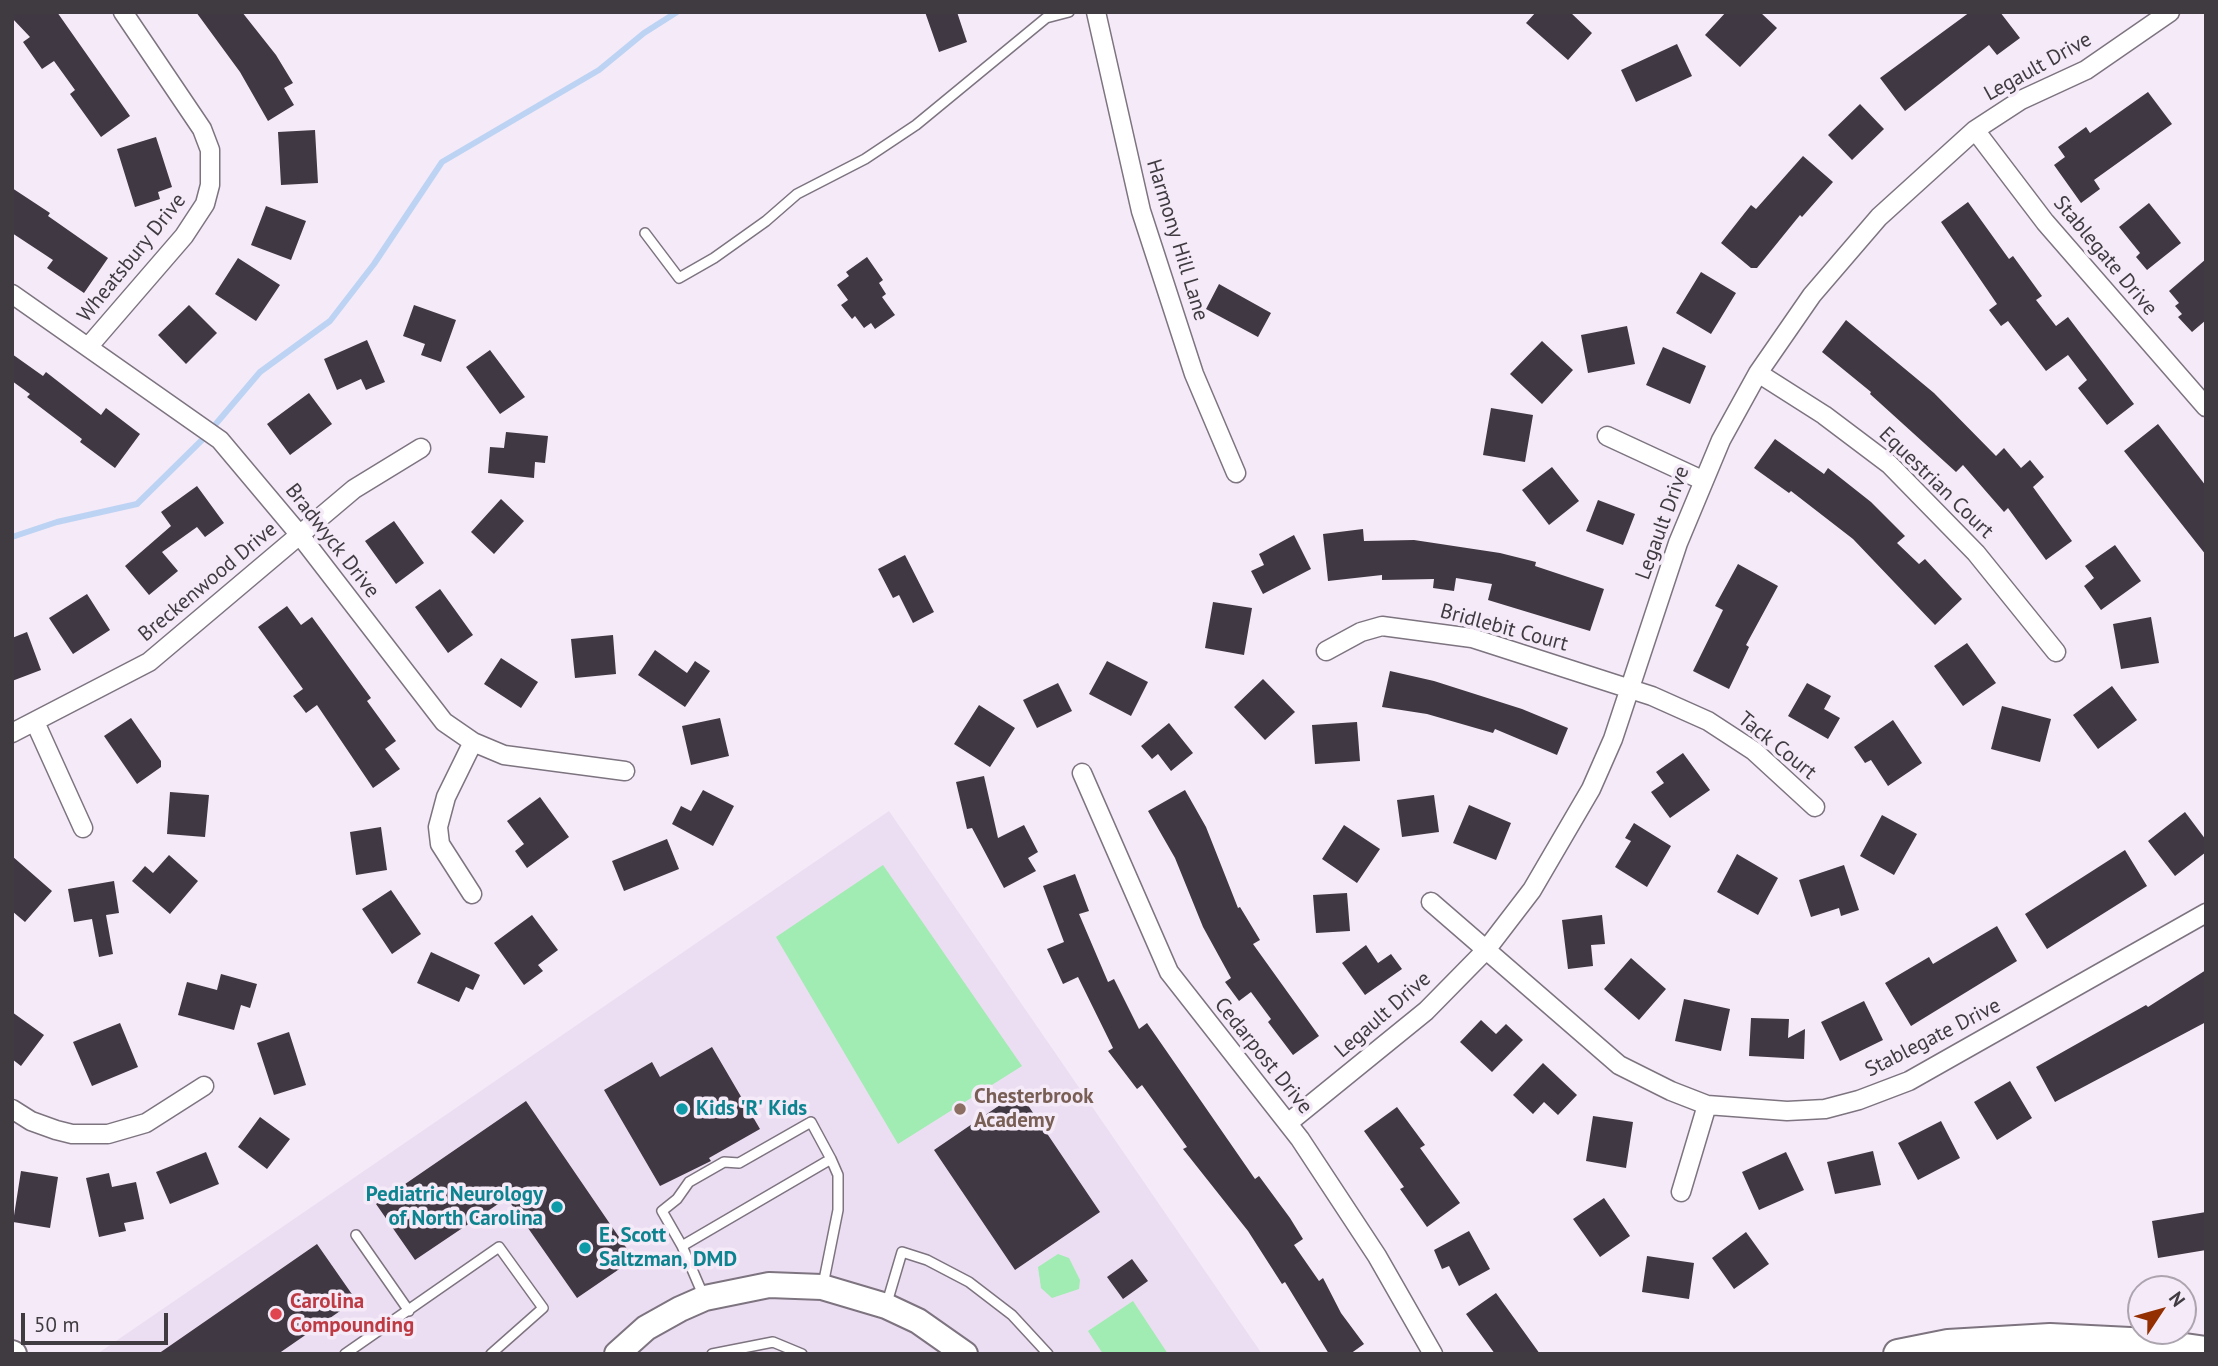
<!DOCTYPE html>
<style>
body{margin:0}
#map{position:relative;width:2218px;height:1366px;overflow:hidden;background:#f4eaf8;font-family:"PT Sans",sans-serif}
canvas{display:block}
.frame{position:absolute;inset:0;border:14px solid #3f3b40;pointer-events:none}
.north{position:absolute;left:2127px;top:1275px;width:70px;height:70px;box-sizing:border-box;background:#f4eaf8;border:2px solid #aca4ae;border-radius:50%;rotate:54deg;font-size:19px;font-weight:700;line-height:28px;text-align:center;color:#3f3b40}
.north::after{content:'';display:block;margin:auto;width:24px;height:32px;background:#942f02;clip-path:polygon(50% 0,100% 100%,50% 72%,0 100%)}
.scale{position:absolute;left:21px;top:1313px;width:147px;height:32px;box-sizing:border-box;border:4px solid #3f3b40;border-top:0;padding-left:9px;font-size:21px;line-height:24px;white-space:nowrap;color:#3f3b40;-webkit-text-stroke:5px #f4eaf8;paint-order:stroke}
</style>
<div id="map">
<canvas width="2218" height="1366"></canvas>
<div class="frame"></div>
<div class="north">N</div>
<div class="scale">50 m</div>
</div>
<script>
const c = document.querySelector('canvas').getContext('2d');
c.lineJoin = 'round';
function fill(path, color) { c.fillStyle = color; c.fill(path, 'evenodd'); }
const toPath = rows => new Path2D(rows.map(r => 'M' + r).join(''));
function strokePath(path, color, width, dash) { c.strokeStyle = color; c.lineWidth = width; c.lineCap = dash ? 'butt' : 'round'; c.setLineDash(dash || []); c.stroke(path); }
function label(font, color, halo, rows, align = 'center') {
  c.font = font + ' "PT Sans",sans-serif'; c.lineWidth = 7; c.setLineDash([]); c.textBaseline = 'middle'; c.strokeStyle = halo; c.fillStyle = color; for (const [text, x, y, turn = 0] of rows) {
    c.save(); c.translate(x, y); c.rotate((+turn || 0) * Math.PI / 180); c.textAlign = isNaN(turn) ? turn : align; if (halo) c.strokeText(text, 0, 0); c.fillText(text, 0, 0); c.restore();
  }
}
fill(toPath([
 [889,811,1262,1354,97,1354]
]), '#ecdef2');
fill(toPath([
 [883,865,1022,1066,898,1144,776,937],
 [1058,1254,1069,1258,1080,1280,1079,1289,1052,1298,1041,1288,1038,1267],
 [1133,1301,1168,1354,1103,1354,1088,1331]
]), '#a0ecb2');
strokePath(toPath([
 [12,537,57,522,137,504,203,439,260,372,330,321,374,264,442,162,599,70,644,33,677,12]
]), '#bdd3f3', 6);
fill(toPath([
 [12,12,57,12,130,116,101,137,70,94,75,90,54,61,42,69,23,42,30,37,12,18],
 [196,12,242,12,276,55,293,83,284,88,294,105,268,121,240,72],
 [925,12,957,12,967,42,939,52],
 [1536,12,1570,12,1592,33,1568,60,1526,23],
 [1726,12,1760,12,1777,28,1740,67,1705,35],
 [1970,12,2000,12,2020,38,1997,55,1989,45,1905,111,1880,78],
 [1677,44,1692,76,1636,102,1621,70],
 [2148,92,2172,124,2094,180,2100,189,2081,203,2054,165,2065,157,2058,147,2086,127,2090,133],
 [1860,104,1884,129,1852,160,1828,135],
 [315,130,318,183,281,185,278,132],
 [156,137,172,187,158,192,160,199,135,207,117,149],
 [1803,156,1833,182,1802,217,1800,215,1757,268,1751,268,1721,243,1751,205,1756,209],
 [12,188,50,213,48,216,108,258,84,293,47,268,53,260,12,233],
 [1968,202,2009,259,2013,256,2042,296,2036,300,2056,326,2068,317,2134,404,2107,425,2078,388,2087,380,2068,355,2046,371,2008,321,2001,326,1989,310,1997,304,1941,222],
 [2149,203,2181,243,2147,270,2136,257,2140,253,2119,227],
 [266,206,306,221,291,260,251,245],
 [867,257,883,280,879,283,886,294,882,297,895,315,875,329,871,323,864,328,855,316,852,319,841,305,848,300,837,285,849,276,846,272],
 [238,258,280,285,256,321,215,294],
 [2206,259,2206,320,2192,332,2178,317,2182,314,2175,306,2179,303,2169,291],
 [1701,272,1736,293,1711,334,1676,313],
 [1219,284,1271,313,1258,337,1206,309],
 [189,305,217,333,186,364,158,335],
 [414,305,456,320,441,362,421,355,425,344,403,336],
 [1846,320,1934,393,1996,456,2004,448,2021,468,2030,460,2044,477,2033,487,2072,541,2046,560,2008,508,2004,512,1963,465,1956,472,1870,394,1871,392,1822,352],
 [1627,326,1635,364,1588,373,1581,335],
 [367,340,385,382,366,390,361,379,337,390,324,359],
 [1542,341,1573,370,1542,404,1510,374],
 [1663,347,1706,366,1690,404,1646,385],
 [490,350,525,397,500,414,466,367],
 [12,354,43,376,46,372,101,415,106,408,140,434,115,468,80,442,82,439,27,397,30,394,12,381],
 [309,393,332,424,290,455,267,424],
 [1491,408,1533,415,1525,462,1483,455],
 [2158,424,2206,486,2206,555,2124,451],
 [506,432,548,436,545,463,535,462,534,478,488,473,490,447,504,448],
 [1775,439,1824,474,1828,468,1871,502,1905,536,1897,543,1919,564,1925,559,1962,599,1935,625,1853,539,1791,491,1789,493,1754,468],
 [1552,467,1579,501,1549,525,1522,490],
 [197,486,224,523,205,537,197,527,162,552,178,571,149,595,125,566,171,526,161,512],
 [501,499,524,521,494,554,471,532],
 [1598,500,1635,514,1623,545,1586,531],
 [394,521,424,563,396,584,365,541],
 [1363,529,1364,541,1414,540,1500,553,1536,562,1535,566,1604,589,1590,631,1488,600,1492,584,1456,578,1454,591,1433,588,1434,579,1382,580,1382,575,1328,581,1323,534],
 [1294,535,1311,569,1263,594,1251,571,1264,565,1259,554],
 [2115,545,2141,581,2101,610,2084,586,2094,578,2085,566],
 [905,555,934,612,913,623,899,595,893,598,878,569],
 [1738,564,1778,586,1746,645,1749,647,1729,689,1693,671,1723,610,1715,606],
 [440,589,473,635,448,653,415,607],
 [87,594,110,630,73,654,49,618],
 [1213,602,1252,608,1244,655,1205,648],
 [287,606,301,625,312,617,371,698,367,701,396,741,385,749,400,769,373,788,317,705,306,713,293,696,303,689,258,627],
 [2151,617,2159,663,2121,669,2113,624],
 [27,632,41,670,12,681,12,638],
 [613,635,616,674,575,678,571,639],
 [1967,643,1996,683,1963,706,1934,666],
 [655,650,687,673,695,661,710,671,685,707,638,675],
 [501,658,538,682,521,708,484,684],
 [1107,661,1148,682,1131,716,1089,694],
 [1390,671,1434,681,1522,709,1568,728,1557,755,1495,729,1493,733,1427,714,1382,707],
 [1263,679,1295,712,1265,740,1234,707],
 [1058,683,1072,711,1037,728,1023,700],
 [1807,683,1831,696,1824,709,1840,718,1828,739,1788,716],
 [2112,686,2137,720,2098,749,2073,715],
 [979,705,1015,728,990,767,954,744],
 [2002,706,2051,719,2040,762,1991,749],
 [131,718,161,761,161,767,137,784,104,736],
 [720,718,729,756,691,765,682,726],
 [1893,720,1922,763,1888,786,1871,760,1865,763,1854,747],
 [1357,722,1360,761,1315,764,1312,725],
 [1169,723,1193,753,1171,771,1158,754,1152,759,1141,746],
 [1683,753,1710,790,1670,818,1651,792,1664,783,1656,772],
 [984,776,998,838,1024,825,1038,852,1028,858,1036,871,1004,888,972,828,967,829,956,782],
 [703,790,734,806,713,846,672,824,681,806,691,811],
 [1185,790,1206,827,1238,908,1240,907,1260,940,1253,944,1319,1036,1293,1055,1268,1022,1271,1019,1251,992,1239,1001,1225,982,1231,978,1203,927,1175,858,1148,811],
 [170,792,209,795,205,837,167,834],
 [1434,795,1439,832,1402,837,1397,800],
 [540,797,569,837,527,868,515,851,524,844,507,821],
 [1469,805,1511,823,1496,860,1453,843],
 [2185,812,2206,840,2206,852,2175,876,2148,841],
 [1882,815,1917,834,1894,875,1860,856],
 [1634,823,1671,846,1647,887,1615,867,1631,841,1625,838],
 [1344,825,1380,849,1357,883,1322,859],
 [381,827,387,870,356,875,350,832],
 [667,839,679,869,624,891,612,861],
 [2125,850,2147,886,2047,949,2025,914],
 [1737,854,1778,878,1758,915,1717,892],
 [169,855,198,881,170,914,132,881,145,866,153,873],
 [12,856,52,891,25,922,12,911],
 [1844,865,1859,910,1841,916,1839,908,1811,917,1799,880],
 [1075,874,1089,911,1079,914,1108,982,1114,979,1139,1029,1147,1023,1255,1179,1259,1176,1290,1218,1303,1239,1294,1245,1319,1281,1323,1278,1341,1313,1364,1344,1350,1354,1329,1354,1285,1282,1282,1284,1248,1231,1183,1149,1187,1147,1142,1085,1137,1089,1108,1051,1113,1048,1078,977,1063,984,1047,949,1064,942,1043,886],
 [114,881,119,913,106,915,113,954,99,957,92,919,74,922,68,889],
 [391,890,421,934,392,954,362,909],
 [1347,893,1350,931,1316,933,1313,895],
 [532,915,558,950,538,965,543,971,524,985,494,943],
 [1602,915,1605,944,1591,945,1593,966,1568,969,1562,920],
 [1997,926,2017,961,1911,1026,1885,983,1929,957,1933,964],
 [1366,945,1378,963,1391,954,1402,969,1365,995,1342,963],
 [431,952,480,975,473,990,466,987,459,1002,417,983],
 [1631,958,1666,989,1639,1020,1604,989],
 [2206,970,2206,1022,2055,1102,2036,1067,2146,1005,2148,1007],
 [221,974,257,984,250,1008,241,1005,234,1030,178,1015,187,982,217,990],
 [1684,999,1730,1009,1721,1051,1675,1041],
 [1864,1001,1883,1040,1840,1061,1821,1022],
 [12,1012,44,1035,21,1066,12,1059],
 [1751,1018,1789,1019,1788,1038,1805,1029,1804,1059,1749,1056],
 [1481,1020,1496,1034,1506,1024,1523,1040,1492,1072,1460,1042],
 [120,1023,138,1067,92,1086,73,1042],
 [289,1032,306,1085,274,1095,257,1043],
 [712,1047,760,1129,709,1158,711,1161,660,1186,604,1090,652,1062,660,1077],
 [1543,1063,1577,1095,1558,1115,1544,1102,1533,1114,1513,1095],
 [2010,1081,2032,1118,1997,1140,1974,1102],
 [1019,1092,1100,1212,1015,1270,934,1150],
 [526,1101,634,1259,577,1298,507,1198,415,1260,376,1204],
 [1397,1107,1425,1145,1420,1148,1460,1203,1427,1227,1400,1189,1404,1187,1364,1131],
 [1593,1116,1633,1122,1626,1168,1586,1161],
 [260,1117,290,1139,267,1169,238,1147],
 [1941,1121,1960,1158,1918,1180,1898,1143],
 [1873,1151,1881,1185,1835,1194,1827,1162],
 [206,1152,219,1184,170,1204,156,1172],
 [1786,1152,1804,1190,1759,1210,1742,1172],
 [21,1171,58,1177,50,1228,13,1222],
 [109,1173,112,1187,136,1182,144,1219,124,1223,126,1231,99,1237,86,1178],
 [1604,1198,1630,1236,1600,1257,1573,1219],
 [2206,1212,2206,1250,2158,1258,2152,1221],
 [1469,1231,1490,1269,1459,1286,1449,1266,1442,1269,1434,1250],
 [1746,1232,1769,1264,1734,1289,1712,1258],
 [317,1244,356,1300,278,1354,158,1354],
 [1647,1256,1694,1263,1689,1299,1642,1292],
 [1132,1259,1148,1281,1123,1299,1107,1277],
 [1496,1293,1540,1354,1495,1354,1466,1314]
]), '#403842');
const lane = toPath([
 [645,233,679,278,714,258,766,221,797,194,865,159,916,125,1046,18,1069,12],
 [356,1235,409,1311],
 [682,1246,662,1211,677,1199,689,1182,724,1162,739,1163,811,1122,831,1159],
 [704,1297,682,1246,831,1159,838,1175,838,1210,823,1285],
 [886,1306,902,1252,927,1260,969,1282,1012,1315,1048,1354],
 [345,1354,499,1247,543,1308,491,1354],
 [712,1354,773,1342,802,1354]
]);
const street = toPath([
 [1096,12,1141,211,1194,374,1236,473],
 [1975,130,2045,222,2206,407],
 [12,294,220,440,299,534,444,722,473,742,504,755,625,771],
 [89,346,184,236,205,204,210,185,210,150,202,129,123,12],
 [1758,373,1824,415,1889,464,1976,553,2056,652],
 [1607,436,1702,480],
 [1326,651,1361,632,1382,626,1472,638,1652,696,1708,721,1754,751,1815,807],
 [35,722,83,828],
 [12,733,149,662,354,489,421,448],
 [1082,773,1169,972,1300,1139,1377,1256,1433,1354],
 [472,894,440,844,438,827,446,797,473,742],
 [1431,902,1619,1065,1671,1091,1707,1105,1787,1111,1825,1109,1859,1100,1909,1081,2206,913],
 [12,1109,31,1121,56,1130,72,1134,108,1134,146,1123,204,1086],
 [1288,1123,1426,1011,1486,950,1532,890,1591,789,1613,739,1678,543,1721,440,1758,373,1812,295,1879,217,1975,130,2021,100,2086,70,2170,12],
 [1681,1192,1707,1105]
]);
const secondary = toPath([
 [12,1353,14,1354],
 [617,1354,646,1328,680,1309,705,1298,769,1285,822,1287,886,1306,918,1321,965,1354]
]);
const primary = toPath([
 [1898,1354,1948,1344,2050,1338,2150,1343,2206,1351]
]);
strokePath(lane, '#7d7480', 12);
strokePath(street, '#7d7480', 21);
strokePath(secondary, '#7d7480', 28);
strokePath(primary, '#7d7480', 32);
strokePath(lane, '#fff', 9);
strokePath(street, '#fff', 18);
strokePath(secondary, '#fff', 24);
strokePath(primary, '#fff', 28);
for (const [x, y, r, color] of [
 [682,1109,7,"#0f9aa8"],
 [960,1109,7,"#8d6e63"],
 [557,1207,7,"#0f9aa8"],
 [585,1248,7,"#0f9aa8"],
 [276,1314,7,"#e0444e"]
]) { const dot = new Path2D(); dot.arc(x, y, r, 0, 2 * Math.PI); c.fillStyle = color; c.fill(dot); strokePath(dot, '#f4eaf8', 2.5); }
label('21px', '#3f3b40', '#f4eaf8', [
 ["Legault Drive",2038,67,-29],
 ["Harmony Hill Lane",1177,240,73],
 ["Stablegate Drive",2105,256,50],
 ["Wheatsbury Drive",132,258,-51],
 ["Equestrian Court",1936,483,44],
 ["Legault Drive",1663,523,-70],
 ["Bradwyck Drive",332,541,52],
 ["Breckenwood Drive",208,582,-40],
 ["Bridlebit Court",1504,628,15],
 ["Tack Court",1777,746,39],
 ["Legault Drive",1383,1015,-41],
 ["Stablegate Drive",1933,1038,-27],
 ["Cedarpost Drive",1263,1056,51]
]);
label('bold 21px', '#785e54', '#f4eaf8', [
 ["Chesterbrook",974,1097],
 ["Academy",974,1121]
], 'left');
label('bold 21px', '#0d838f', '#f4eaf8', [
 ["Kids 'R' Kids",696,1109],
 ["Pediatric Neurology",543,1195,"right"],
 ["of North Carolina",543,1219,"right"],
 ["E. Scott",599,1236],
 ["Saltzman, DMD",599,1260]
], 'left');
label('bold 21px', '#be3a42', '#f4eaf8', [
 ["Carolina",290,1302],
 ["Compounding",290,1326]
], 'left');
</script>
